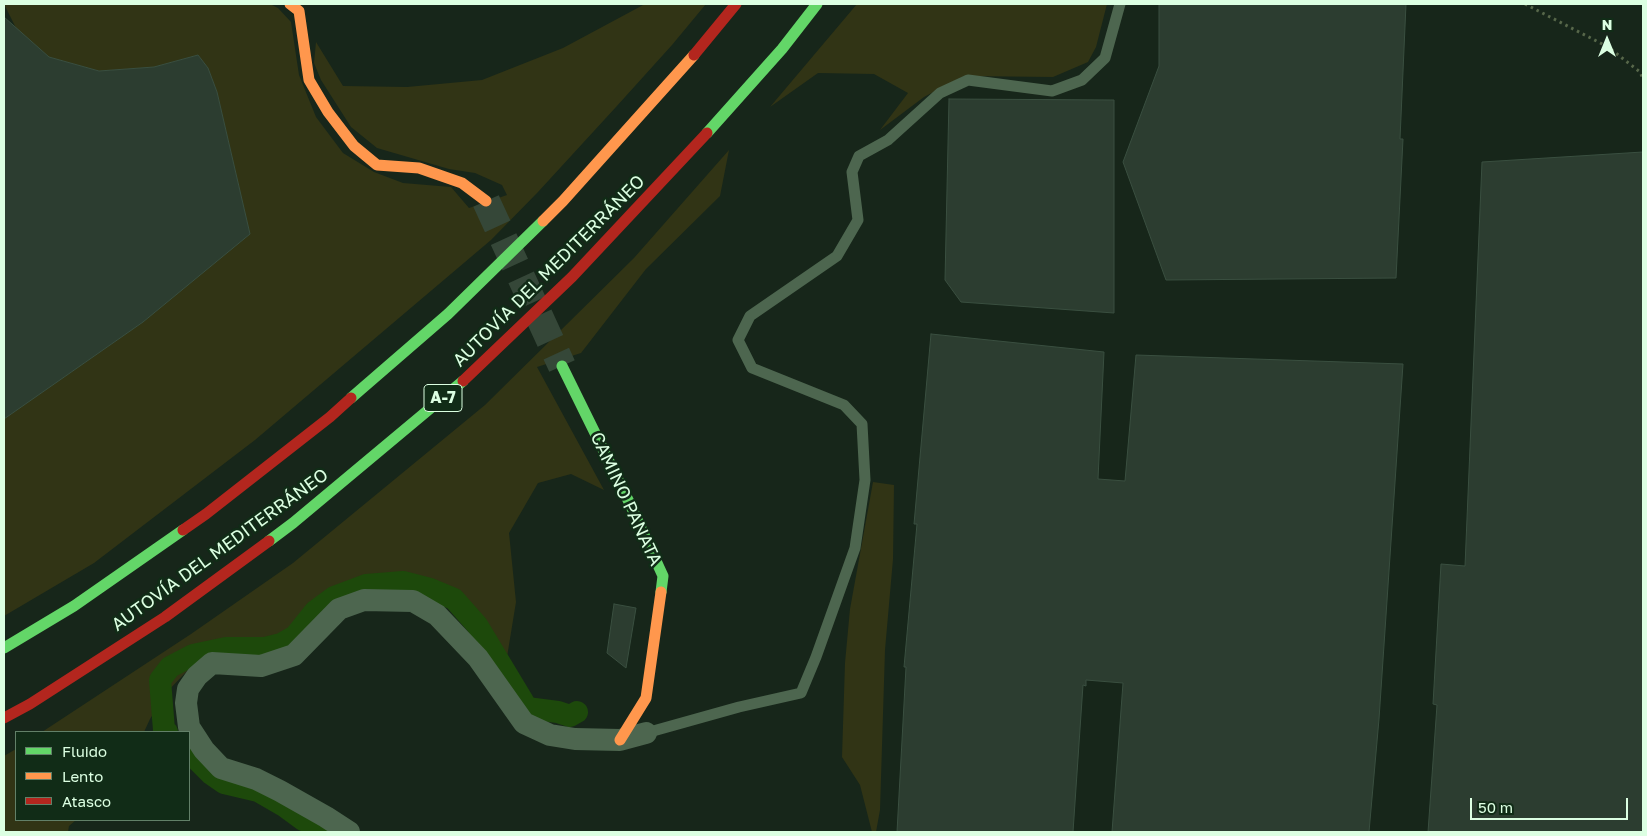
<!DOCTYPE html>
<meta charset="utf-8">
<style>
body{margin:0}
#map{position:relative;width:1647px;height:836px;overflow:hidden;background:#17261a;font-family:"Golos Text",sans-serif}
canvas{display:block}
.frame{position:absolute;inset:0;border:5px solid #dcffe2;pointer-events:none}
.legend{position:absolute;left:15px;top:731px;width:175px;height:90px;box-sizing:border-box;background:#112c17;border:1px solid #628068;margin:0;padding:6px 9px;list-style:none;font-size:15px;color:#dcffe2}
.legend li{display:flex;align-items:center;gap:10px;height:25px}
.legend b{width:25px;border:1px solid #628068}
.north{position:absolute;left:1582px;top:15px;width:50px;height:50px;-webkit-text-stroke:4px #112c17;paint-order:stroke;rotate:0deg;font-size:14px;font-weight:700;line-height:20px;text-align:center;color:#dcffe2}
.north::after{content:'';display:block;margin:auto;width:18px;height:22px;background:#dcffe2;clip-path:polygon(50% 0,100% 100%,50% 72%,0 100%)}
.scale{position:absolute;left:1470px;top:798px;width:158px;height:22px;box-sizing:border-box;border:2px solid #dcffe2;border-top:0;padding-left:6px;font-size:15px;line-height:18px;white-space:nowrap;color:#dcffe2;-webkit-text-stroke:4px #112c17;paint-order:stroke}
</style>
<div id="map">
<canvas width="1647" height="836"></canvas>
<div class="frame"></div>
<ul class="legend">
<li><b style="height:6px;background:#63d668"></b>Fluido</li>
<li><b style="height:6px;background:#ff974d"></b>Lento</li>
<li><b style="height:6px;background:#b3261e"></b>Atasco</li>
</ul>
<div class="north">N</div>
<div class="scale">50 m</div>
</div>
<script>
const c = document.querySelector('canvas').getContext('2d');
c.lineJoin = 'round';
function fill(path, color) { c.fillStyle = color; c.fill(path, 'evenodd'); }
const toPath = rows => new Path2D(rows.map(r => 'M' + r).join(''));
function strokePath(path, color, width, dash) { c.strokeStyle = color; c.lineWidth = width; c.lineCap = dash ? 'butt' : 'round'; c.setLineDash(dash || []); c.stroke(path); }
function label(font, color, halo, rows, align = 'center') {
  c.font = font + ' "Golos Text",sans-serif'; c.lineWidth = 5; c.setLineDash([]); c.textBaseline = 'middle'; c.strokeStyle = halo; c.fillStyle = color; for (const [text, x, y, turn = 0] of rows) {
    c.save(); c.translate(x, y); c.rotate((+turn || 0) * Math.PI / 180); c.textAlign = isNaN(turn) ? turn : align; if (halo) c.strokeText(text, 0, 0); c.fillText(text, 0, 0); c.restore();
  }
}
fill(toPath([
 [4,4,270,4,278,8,291,22,299,75,316,117,343,153,374,172,403,183,451,187,469,208,507,195,502,185,475,173,449,169,377,148,351,127,321,80,314,63,316,42,343,86,407,87,482,80,563,48,645,4,706,4,672,45,616,107,538,192,491,240,255,440,94,563,4,616,4,419,143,322,250,234,217,92,208,68,198,55,154,67,99,71,49,57,16,28],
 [857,4,1107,4,1096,47,1088,62,1053,77,964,76,924,97,880,130,908,93,874,74,818,73,770,107],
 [729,150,720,196,646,269,581,353,537,367,604,490,571,474,538,483,509,533,516,602,507,657,506,679,486,646,457,609,442,598,406,586,369,589,290,646,273,652,209,653,188,670,166,693,150,719,144,732,42,732,191,634,293,563,485,405,634,258],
 [873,482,894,485,893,559,885,650,880,810,876,832,872,832,860,785,842,757,845,663,850,609],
 [16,749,16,820,76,820,69,826,68,832,4,832,4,756]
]), '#313415');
strokePath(toPath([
 [167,732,164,730,160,680,170,667,193,655,226,648,265,648,281,644,295,636,315,611,334,597,366,585,403,582,430,589,454,599,477,625,527,708,558,712,570,716,577,712],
 [189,752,211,774,224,783,258,791,284,806,303,820,327,829,331,832]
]), '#1d490b', 22);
const building = toPath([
 [1159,4,1406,4,1400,139,1403,139,1396,278,1166,280,1123,162,1159,66,1159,4],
 [4,17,49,57,99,71,154,67,198,55,208,68,217,92,250,234,143,322,4,419,4,17],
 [949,99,1114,100,1114,313,961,302,945,280,949,99],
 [1643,152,1643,832,1428,832,1437,705,1433,704,1441,564,1465,566,1482,162,1643,152],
 [931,334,1104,352,1098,479,1125,481,1136,355,1403,364,1379,719,1369,832,1112,832,1123,683,1086,680,1086,686,1083,685,1073,832,897,832,906,667,904,667,917,524,914,524,931,334],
 [614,604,636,608,626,668,607,653,614,604]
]);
fill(building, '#2c3d30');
strokePath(building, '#3a4f40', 1);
strokePath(toPath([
 [486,201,562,366]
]), '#354738', 28, [28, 14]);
strokePath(toPath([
 [1525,4,1608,47,1640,72,1643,79]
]), '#57674a', 3, [2.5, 4]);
strokePath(toPath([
 [646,733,739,707,801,693,816,657,855,548,865,480,862,424,844,405,752,368,738,340,750,316,837,256,858,220,852,172,859,156,888,140,940,93,968,80,1052,91,1082,80,1105,58,1120,4]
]), '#4d664f', 11);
strokePath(toPath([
 [349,832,326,817,280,791,256,779,221,768,204,750,189,727,186,703,188,689,197,676,212,663,261,666,294,655,339,609,364,600,413,601,437,615,478,658,524,723,550,735,575,739,620,740,646,733]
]), '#4d664f', 22);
strokePath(toPath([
 [707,133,782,49,817,4],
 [562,366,629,502,663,576,661,592],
 [351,398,448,314,543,221],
 [269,541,293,523,463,381],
 [4,648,74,606,183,530]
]), '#63d668', 11);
strokePath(toPath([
 [290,4,299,11,309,80,328,112,354,146,377,165,419,168,462,183,486,201],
 [543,221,563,201,694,55],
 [620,740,646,698,661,592]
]), '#ff974d', 11);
strokePath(toPath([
 [694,55,736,4],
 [463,381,572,277,707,133],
 [183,530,206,514,330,417,351,398],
 [4,718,30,704,165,617,269,541]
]), '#b3261e', 11);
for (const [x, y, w] of [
 [443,398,38]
]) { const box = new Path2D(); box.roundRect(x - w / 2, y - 13.5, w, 27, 4); c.fillStyle = '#112c17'; c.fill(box); strokePath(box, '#dcffe2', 1); }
label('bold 16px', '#dcffe2', null, [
 ["A-7",443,398]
]);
label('18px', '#dcffe2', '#112c17', [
 ["AUTOVÍA DEL MEDITERRÁNEO",549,271,-45],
 ["CAMINO PANATA",626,499,65],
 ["AUTOVÍA DEL MEDITERRÁNEO",220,550,-36]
]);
</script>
